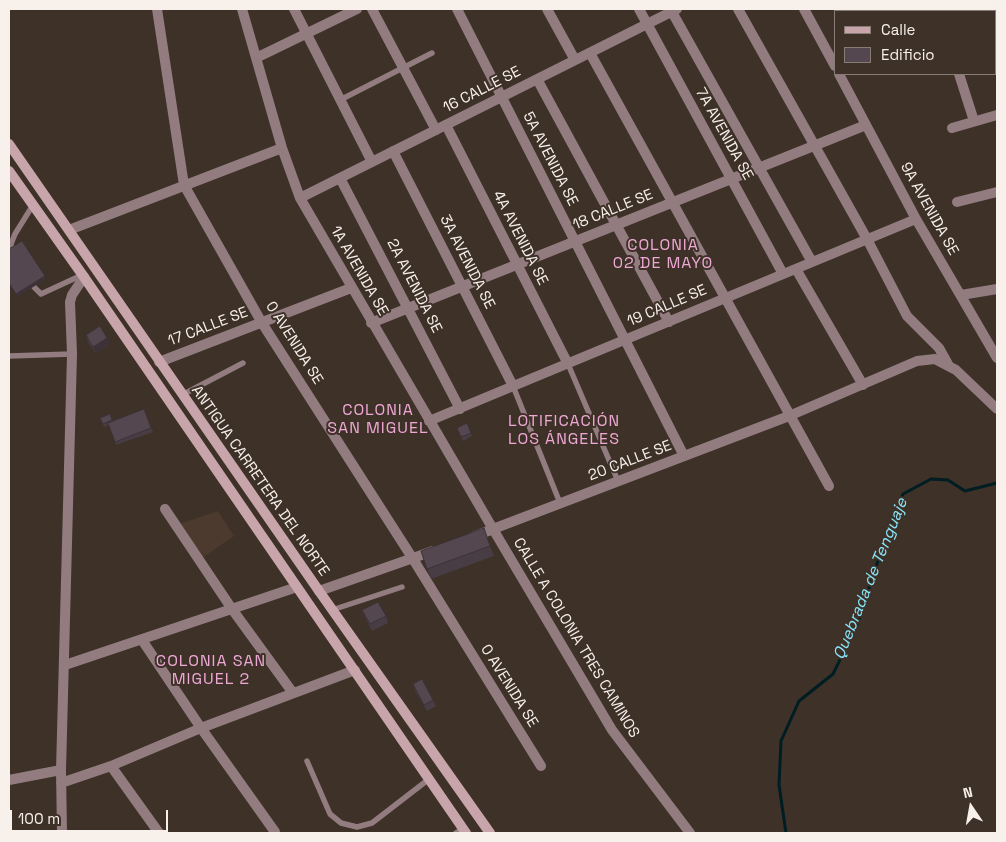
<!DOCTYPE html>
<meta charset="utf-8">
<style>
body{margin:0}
#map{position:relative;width:1006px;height:842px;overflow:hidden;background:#3d3128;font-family:"Space Grotesk",sans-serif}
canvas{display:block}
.frame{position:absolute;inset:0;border:10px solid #f8f0eb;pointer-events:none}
.legend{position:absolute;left:834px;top:10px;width:162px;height:65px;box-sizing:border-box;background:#3d3128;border:1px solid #887d76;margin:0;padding:6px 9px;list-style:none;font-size:15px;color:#f8f0eb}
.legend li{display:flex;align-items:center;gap:10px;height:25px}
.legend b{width:25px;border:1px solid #887d76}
.north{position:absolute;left:946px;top:782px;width:50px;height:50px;-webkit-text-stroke:4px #3d3128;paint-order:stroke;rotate:348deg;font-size:14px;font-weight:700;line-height:20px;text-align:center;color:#f8f0eb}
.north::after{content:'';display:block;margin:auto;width:18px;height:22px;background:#f8f0eb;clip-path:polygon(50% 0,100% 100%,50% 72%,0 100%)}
.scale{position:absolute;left:10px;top:810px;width:158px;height:22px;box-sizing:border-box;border:2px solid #f8f0eb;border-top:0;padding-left:6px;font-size:15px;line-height:18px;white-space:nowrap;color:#f8f0eb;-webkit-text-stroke:4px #3d3128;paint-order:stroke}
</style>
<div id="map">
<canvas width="1006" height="842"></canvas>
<div class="frame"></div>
<ul class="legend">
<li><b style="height:6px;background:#c8a4ab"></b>Calle</li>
<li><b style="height:14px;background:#554750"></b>Edificio</li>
</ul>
<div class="north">N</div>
<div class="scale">100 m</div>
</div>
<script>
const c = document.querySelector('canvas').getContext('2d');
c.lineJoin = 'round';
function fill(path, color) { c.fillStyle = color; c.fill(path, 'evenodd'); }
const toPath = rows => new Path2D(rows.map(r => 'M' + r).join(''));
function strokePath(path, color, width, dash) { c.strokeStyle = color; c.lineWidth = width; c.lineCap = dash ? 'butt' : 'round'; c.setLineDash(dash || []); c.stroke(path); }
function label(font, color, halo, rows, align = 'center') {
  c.font = font + ' "Space Grotesk",sans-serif'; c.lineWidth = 4; c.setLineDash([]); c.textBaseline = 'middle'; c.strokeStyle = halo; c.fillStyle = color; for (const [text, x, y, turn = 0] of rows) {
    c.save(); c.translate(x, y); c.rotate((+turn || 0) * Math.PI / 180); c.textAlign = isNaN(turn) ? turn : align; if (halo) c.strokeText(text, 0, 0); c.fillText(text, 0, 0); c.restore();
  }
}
fill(toPath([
 [218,511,234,536,202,558,179,524]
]), '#4c3a2e');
strokePath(toPath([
 [786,833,779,785,781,741,799,701,833,674,857,625,888,530,903,494,931,479,948,480,965,491,997,483]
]), '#001d23', 3);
strokePath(toPath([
 [340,100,432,53],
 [12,252,11,244,15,234,33,205],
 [34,287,41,294,82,275],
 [9,356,72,354],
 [568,364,618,481],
 [513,386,560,503],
 [182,395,243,363],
 [332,610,402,587],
 [307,761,330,814,341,823,357,827,372,823,429,779],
 [456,833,463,829]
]), '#927c80', 5.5);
strokePath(toPath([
 [157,9,184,185,262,323,413,559,541,766],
 [242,9,282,148,300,198,493,529,789,416,917,361,935,359,956,370,997,409],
 [294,9,372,162],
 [372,9,436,130],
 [457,9,684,456],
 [547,9,575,60],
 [639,9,783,274],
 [738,9,867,239,907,316,939,348,949,366],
 [804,9,835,66],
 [672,12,812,262],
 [995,32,997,31],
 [590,53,829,486],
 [256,58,357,9],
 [839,74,916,219,997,358],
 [959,74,974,121],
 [537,79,669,322],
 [446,125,568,364],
 [952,128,997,115],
 [393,151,513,386],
 [340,178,460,409],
 [300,198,677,9],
 [957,202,997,192],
 [69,230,282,148],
 [796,269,863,385],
 [961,295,997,289],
 [371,323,866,125],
 [159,362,351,288],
 [429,421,916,219],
 [165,509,232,609,293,693],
 [142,640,201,728,275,832],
 [65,665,297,587],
 [111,766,159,833],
 [9,780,61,770],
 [61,783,111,766,201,728,355,670],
 [62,833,61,770,72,354,70,302,72,295,84,277]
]), '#927c80', 10);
strokePath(toPath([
 [473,537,493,529,612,730,690,833],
 [319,591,433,551]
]), '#927c80', 10);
strokePath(toPath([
 [9,144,319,591,490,833],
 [9,171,84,277,466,833]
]), '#c8a4ab', 10);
fill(toPath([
 [86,335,107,338,110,344,96,354,88,342],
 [144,409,153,432,116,445,109,425,104,427,100,418,110,414,112,421],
 [467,423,472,436,463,441,457,428],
 [490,546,494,556,431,579,421,551],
 [362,610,386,616,388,623,372,631,365,617],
 [413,684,433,700,436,706,427,711,415,691]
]), '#493d45');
fill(toPath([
 [45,276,46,279,17,297,16,294],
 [107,338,110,344,96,354,93,347]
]), '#3c3238');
const building = toPath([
 [22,241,45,276,16,294,9,283,9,249,22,241],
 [100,326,107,338,93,347,86,335,100,326],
 [144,409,151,428,115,442,108,423,144,409],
 [110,414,112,420,103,424,100,418,110,414],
 [467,423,471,433,461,437,457,428,467,423],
 [484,528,490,546,427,569,421,551,484,528],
 [378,602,386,616,370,624,362,610,378,602],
 [422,679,433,700,424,705,413,684,422,679]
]);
fill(building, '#554750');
strokePath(building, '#3c3238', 1);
label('15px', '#f8f0eb', '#3d3128', [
 ["16 CALLE SE",482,90,-27],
 ["7A AVENIDA SE",724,134,61],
 ["5A AVENIDA SE",550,159,63],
 ["9A AVENIDA SE",929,209,61],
 ["18 CALLE SE",613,210,-22],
 ["4A AVENIDA SE",520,238,63],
 ["3A AVENIDA SE",467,262,63],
 ["1A AVENIDA SE",359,271,60],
 ["2A AVENIDA SE",414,286,63],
 ["19 CALLE SE",667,306,-23],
 ["17 CALLE SE",208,327,-21],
 ["0 AVENIDA SE",294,343,58],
 ["20 CALLE SE",630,461,-21],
 ["ANTIGUA CARRETERA DEL NORTE",260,481,55],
 ["CALLE A COLONIA TRES CAMINOS",576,638,59],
 ["0 AVENIDA SE",509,686,58]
]);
c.letterSpacing = '1px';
label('16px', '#efa8d5', '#3d3128', [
 ["COLONIA",663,246],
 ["02 DE MAYO",663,264],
 ["COLONIA",378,411],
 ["SAN MIGUEL",378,429],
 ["LOTIFICACIÓN",564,422],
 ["LOS ÁNGELES",564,440],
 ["COLONIA SAN",211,662],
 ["MIGUEL 2",211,680]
]);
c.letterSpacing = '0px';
label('italic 16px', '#89e6fb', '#3d3128', [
 ["Quebrada de Tenguaje",871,579,-68]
]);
</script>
